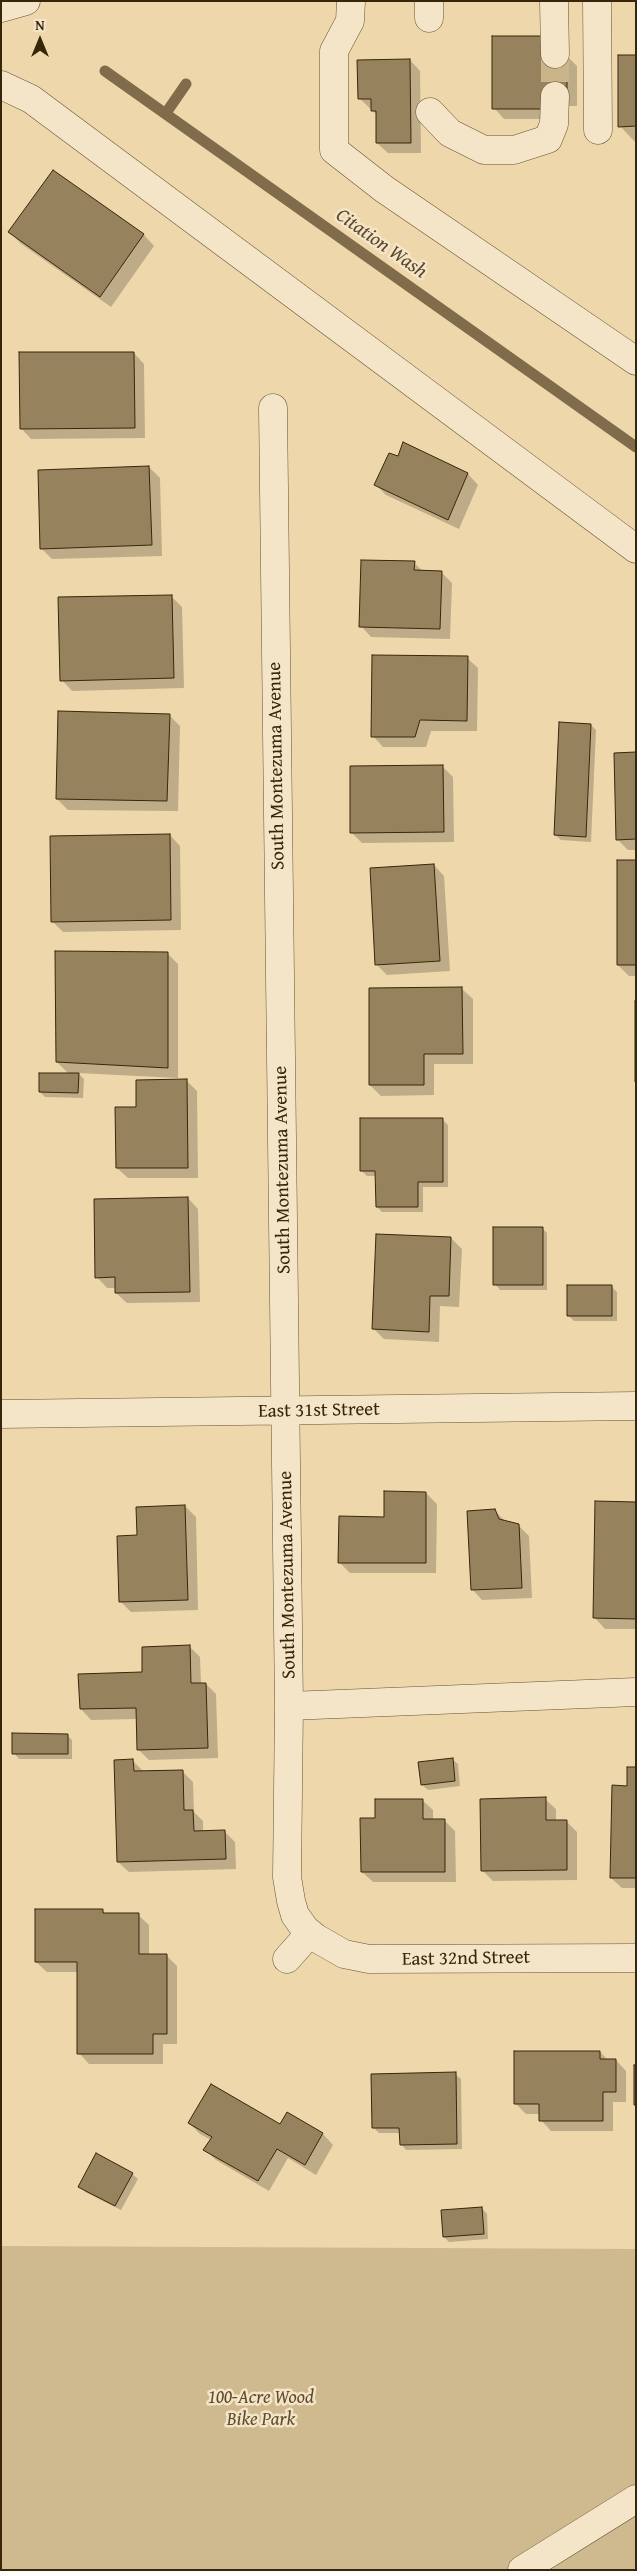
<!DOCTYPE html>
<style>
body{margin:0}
#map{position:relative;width:637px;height:2571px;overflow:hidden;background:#eed7aa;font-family:"Gentium Book Plus",serif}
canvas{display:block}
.frame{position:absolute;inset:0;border:2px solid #38260b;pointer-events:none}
.north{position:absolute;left:15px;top:15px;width:50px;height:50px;-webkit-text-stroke:4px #f4e5c8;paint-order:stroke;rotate:0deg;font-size:14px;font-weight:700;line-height:20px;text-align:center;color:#38260b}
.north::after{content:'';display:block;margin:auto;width:18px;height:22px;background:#38260b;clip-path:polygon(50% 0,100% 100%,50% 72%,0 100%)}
</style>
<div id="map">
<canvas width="637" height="2571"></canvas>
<div class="frame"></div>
<div class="north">N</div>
</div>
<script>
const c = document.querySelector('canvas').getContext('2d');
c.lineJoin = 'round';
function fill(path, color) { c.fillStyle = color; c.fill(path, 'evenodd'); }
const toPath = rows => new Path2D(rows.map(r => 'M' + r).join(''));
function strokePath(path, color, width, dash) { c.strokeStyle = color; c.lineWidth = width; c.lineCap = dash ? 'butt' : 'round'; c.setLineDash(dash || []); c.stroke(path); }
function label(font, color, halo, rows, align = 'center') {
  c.font = font + ' "Gentium Book Plus",serif'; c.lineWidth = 5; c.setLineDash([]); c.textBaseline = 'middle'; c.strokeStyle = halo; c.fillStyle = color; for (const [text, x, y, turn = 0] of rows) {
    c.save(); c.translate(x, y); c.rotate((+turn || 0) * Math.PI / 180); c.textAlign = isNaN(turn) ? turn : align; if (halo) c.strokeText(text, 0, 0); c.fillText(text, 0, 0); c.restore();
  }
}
fill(toPath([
 [1,2246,636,2249,636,2570,1,2570]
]), '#cfb98f');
fill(toPath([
 [566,55,577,66,577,106,554,106,554,119,504,119,494,108],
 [636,56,636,141,634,141,620,126],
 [410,60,420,71,421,153,388,153,377,143,377,115,359,98],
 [54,171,144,235,154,246,111,307,20,243,10,232],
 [134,353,144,364,145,438,31,439,21,428],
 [404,444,468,474,478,485,459,529,386,495,376,485,398,458],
 [149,467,160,478,162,556,52,559,42,549],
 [414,563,424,572,441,572,452,583,450,639,371,637,361,626],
 [171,596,182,607,184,688,72,691,62,680],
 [467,658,478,668,477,731,431,731,426,747,383,747,373,736],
 [169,715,180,726,178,811,68,810,57,799],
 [591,725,596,730,591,842,561,840,555,835],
 [636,754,636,850,628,850,617,839],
 [443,767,453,777,454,842,362,843,351,832],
 [170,835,180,846,181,930,63,932,52,921],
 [636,862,636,976,629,976,618,965],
 [434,865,444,876,450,971,387,975,376,964],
 [167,953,178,964,178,1078,78,1073,84,1079,83,1098,45,1097,40,1092,69,1074,57,1062],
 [462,989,473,999,473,1064,434,1064,434,1095,381,1096,370,1085],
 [186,1080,197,1091,198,1178,128,1178,117,1168,138,1108],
 [442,1119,448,1125,448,1187,423,1187,423,1212,382,1212,377,1207,376,1176,367,1176,362,1171],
 [188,1198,198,1209,200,1302,127,1303,116,1293,116,1288,107,1288,97,1277],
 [542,1228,547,1233,547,1290,500,1290,495,1284],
 [451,1238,462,1249,459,1307,440,1306,439,1342,384,1339,374,1329],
 [611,1286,617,1292,617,1321,574,1321,568,1315],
 [426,1493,437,1504,436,1573,350,1573,339,1562,385,1518],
 [636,1503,636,1629,605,1629,595,1618],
 [185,1506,196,1517,198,1610,131,1612,121,1602,138,1536],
 [495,1511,506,1522,518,1525,529,1536,532,1598,482,1600,472,1589],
 [190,1647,200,1657,201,1684,206,1684,216,1694,218,1758,149,1760,138,1749,137,1719,91,1720,81,1709],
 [67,1735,72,1740,72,1759,19,1759,14,1753],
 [452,1759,458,1764,460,1786,428,1790,422,1785],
 [133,1761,144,1772,182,1771,193,1782,194,1812,203,1821,203,1832,224,1831,235,1842,236,1869,129,1872,118,1862],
 [636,1769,636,1888,622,1888,611,1878,628,1787],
 [545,1799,556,1809,556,1821,566,1821,577,1832,577,1880,493,1881,483,1871],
 [422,1800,433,1810,433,1820,444,1820,455,1831,456,1882,373,1882,362,1872,376,1820],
 [102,1910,106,1914,138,1915,149,1925,149,1955,166,1955,177,1966,177,2044,163,2044,163,2064,89,2064,79,2053,79,1972,47,1972,36,1962],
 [600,2052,608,2060,616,2060,626,2071,626,2102,613,2102,613,2131,551,2131,541,2120,540,2114,526,2114,515,2103],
 [455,2074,461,2079,462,2149,406,2150,401,2144,401,2133,379,2133,373,2127],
 [288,2114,323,2134,333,2145,316,2175,288,2158,269,2191,216,2160,205,2150,211,2140,200,2134,189,2123,281,2126],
 [132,2174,138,2179,121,2210,85,2192,80,2186],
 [482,2208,487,2214,488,2239,449,2242,444,2237]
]), '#0003');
strokePath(toPath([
 [105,71,636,447],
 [166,113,186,84]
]), '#806c4a', 11);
const building = toPath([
 [492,36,545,36,567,54,567,96,544,109,492,109,492,36],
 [618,55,636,55,636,126,618,127,618,55],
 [410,59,411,143,376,143,376,111,371,111,371,99,358,99,357,60,410,59],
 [53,170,144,234,100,297,8,232,53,170],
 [19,352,134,352,135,428,20,429,19,352],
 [403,442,468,473,448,520,374,485,389,453,398,456,403,442],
 [149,466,152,545,40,549,38,470,149,466],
 [361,560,415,561,414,570,442,571,440,629,359,627,361,560],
 [172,595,174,678,60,681,58,597,172,595],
 [372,655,468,656,467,721,420,720,415,737,371,737,372,655],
 [58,711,170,714,167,801,56,799,58,711],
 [559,722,591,724,586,837,554,835,559,722],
 [636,752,636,839,616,840,614,753,636,752],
 [443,765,444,832,350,833,350,766,443,765],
 [170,834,171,920,51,922,50,836,170,834],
 [617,860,636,860,636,965,617,965,617,860],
 [434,864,440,961,375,965,370,868,434,864],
 [55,951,168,952,168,1068,56,1062,55,951],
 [462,987,463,1054,424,1054,424,1085,369,1085,369,988,462,987],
 [635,1001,636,1001,636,1082,635,1082,635,1001],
 [39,1073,79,1073,78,1093,39,1092,39,1073],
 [187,1079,188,1168,116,1168,115,1107,136,1107,136,1080,187,1079],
 [360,1118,443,1118,443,1182,418,1182,418,1207,376,1207,375,1171,360,1171,360,1118],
 [188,1197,190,1292,115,1293,115,1277,95,1278,94,1199,188,1197],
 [493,1227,543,1227,543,1285,493,1285,493,1227],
 [376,1234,451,1237,449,1296,430,1296,429,1332,372,1329,376,1234],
 [567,1285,612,1285,612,1316,567,1316,567,1285],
 [384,1491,426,1492,426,1563,338,1563,339,1516,384,1517,384,1491],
 [595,1501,636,1502,636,1619,593,1618,595,1501],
 [185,1505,188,1600,119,1602,117,1536,137,1535,136,1507,185,1505],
 [495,1509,499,1519,519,1524,522,1588,471,1590,467,1511,495,1509],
 [190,1645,191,1683,206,1683,208,1748,137,1750,136,1708,80,1709,78,1674,142,1672,142,1647,190,1645],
 [12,1733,68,1734,68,1754,12,1754,12,1733],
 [453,1758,455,1781,421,1785,418,1762,453,1758],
 [133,1759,134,1771,183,1770,184,1810,193,1810,194,1831,225,1830,226,1859,117,1862,114,1760,133,1759],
 [627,1767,636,1767,636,1878,610,1878,612,1785,627,1786,627,1767],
 [546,1797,546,1820,567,1820,567,1870,481,1871,480,1799,546,1797],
 [375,1799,423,1799,423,1819,445,1819,445,1872,361,1872,360,1818,375,1818,375,1799],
 [35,1909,103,1909,103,1913,139,1913,139,1954,167,1954,167,2034,153,2034,153,2054,77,2054,77,1962,35,1962,35,1909],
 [514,2051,600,2051,600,2059,616,2059,616,2092,603,2092,603,2121,539,2121,539,2104,514,2104,514,2051],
 [634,2065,636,2065,636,2105,634,2105,634,2065],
 [456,2072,457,2144,400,2145,399,2128,372,2128,371,2074,456,2072],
 [211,2084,280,2124,287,2112,323,2133,305,2165,277,2149,258,2181,203,2150,212,2137,188,2123,211,2084],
 [96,2153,133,2173,115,2206,78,2187,96,2153],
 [482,2207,484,2234,443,2237,441,2210,482,2207]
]);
fill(building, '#97825e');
strokePath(building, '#38260b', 1);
strokePath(toPath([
 [555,54,555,96]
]), '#cab48a', 28, [28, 14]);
const minor = toPath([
 [351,1,350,21,334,51,334,150,384,189,636,361],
 [429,1,429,18],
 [554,1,555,54],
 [597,1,598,130],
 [1,8,26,1],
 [1,85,31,99,636,549],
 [430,112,450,133,484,150,514,150,548,139,554,124,555,96],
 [273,408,289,1706,287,1877,291,1901,295,1915,305,1929,316,1938,344,1954,369,1959,636,1958],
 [1,1414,636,1406],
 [289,1706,636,1692],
 [287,1959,310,1933],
 [522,2570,636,2499]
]);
strokePath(minor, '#665233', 29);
strokePath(minor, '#f4e5c8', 28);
label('19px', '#38260b', '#f4e5c8', [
 ["South Montezuma Avenue",277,766,-91],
 ["South Montezuma Avenue",283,1170,-91],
 ["East 31st Street",319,1411,-1],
 ["South Montezuma Avenue",288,1575,-91],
 ["East 32nd Street",466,1959,-1]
]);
label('italic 19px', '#5e4b2c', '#f4e5c8', [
 ["100-Acre Wood",261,2398],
 ["Bike Park",261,2420]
]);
label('italic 20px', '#5c492a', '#f4e5c8', [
 ["Citation Wash",381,244,35]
]);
</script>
